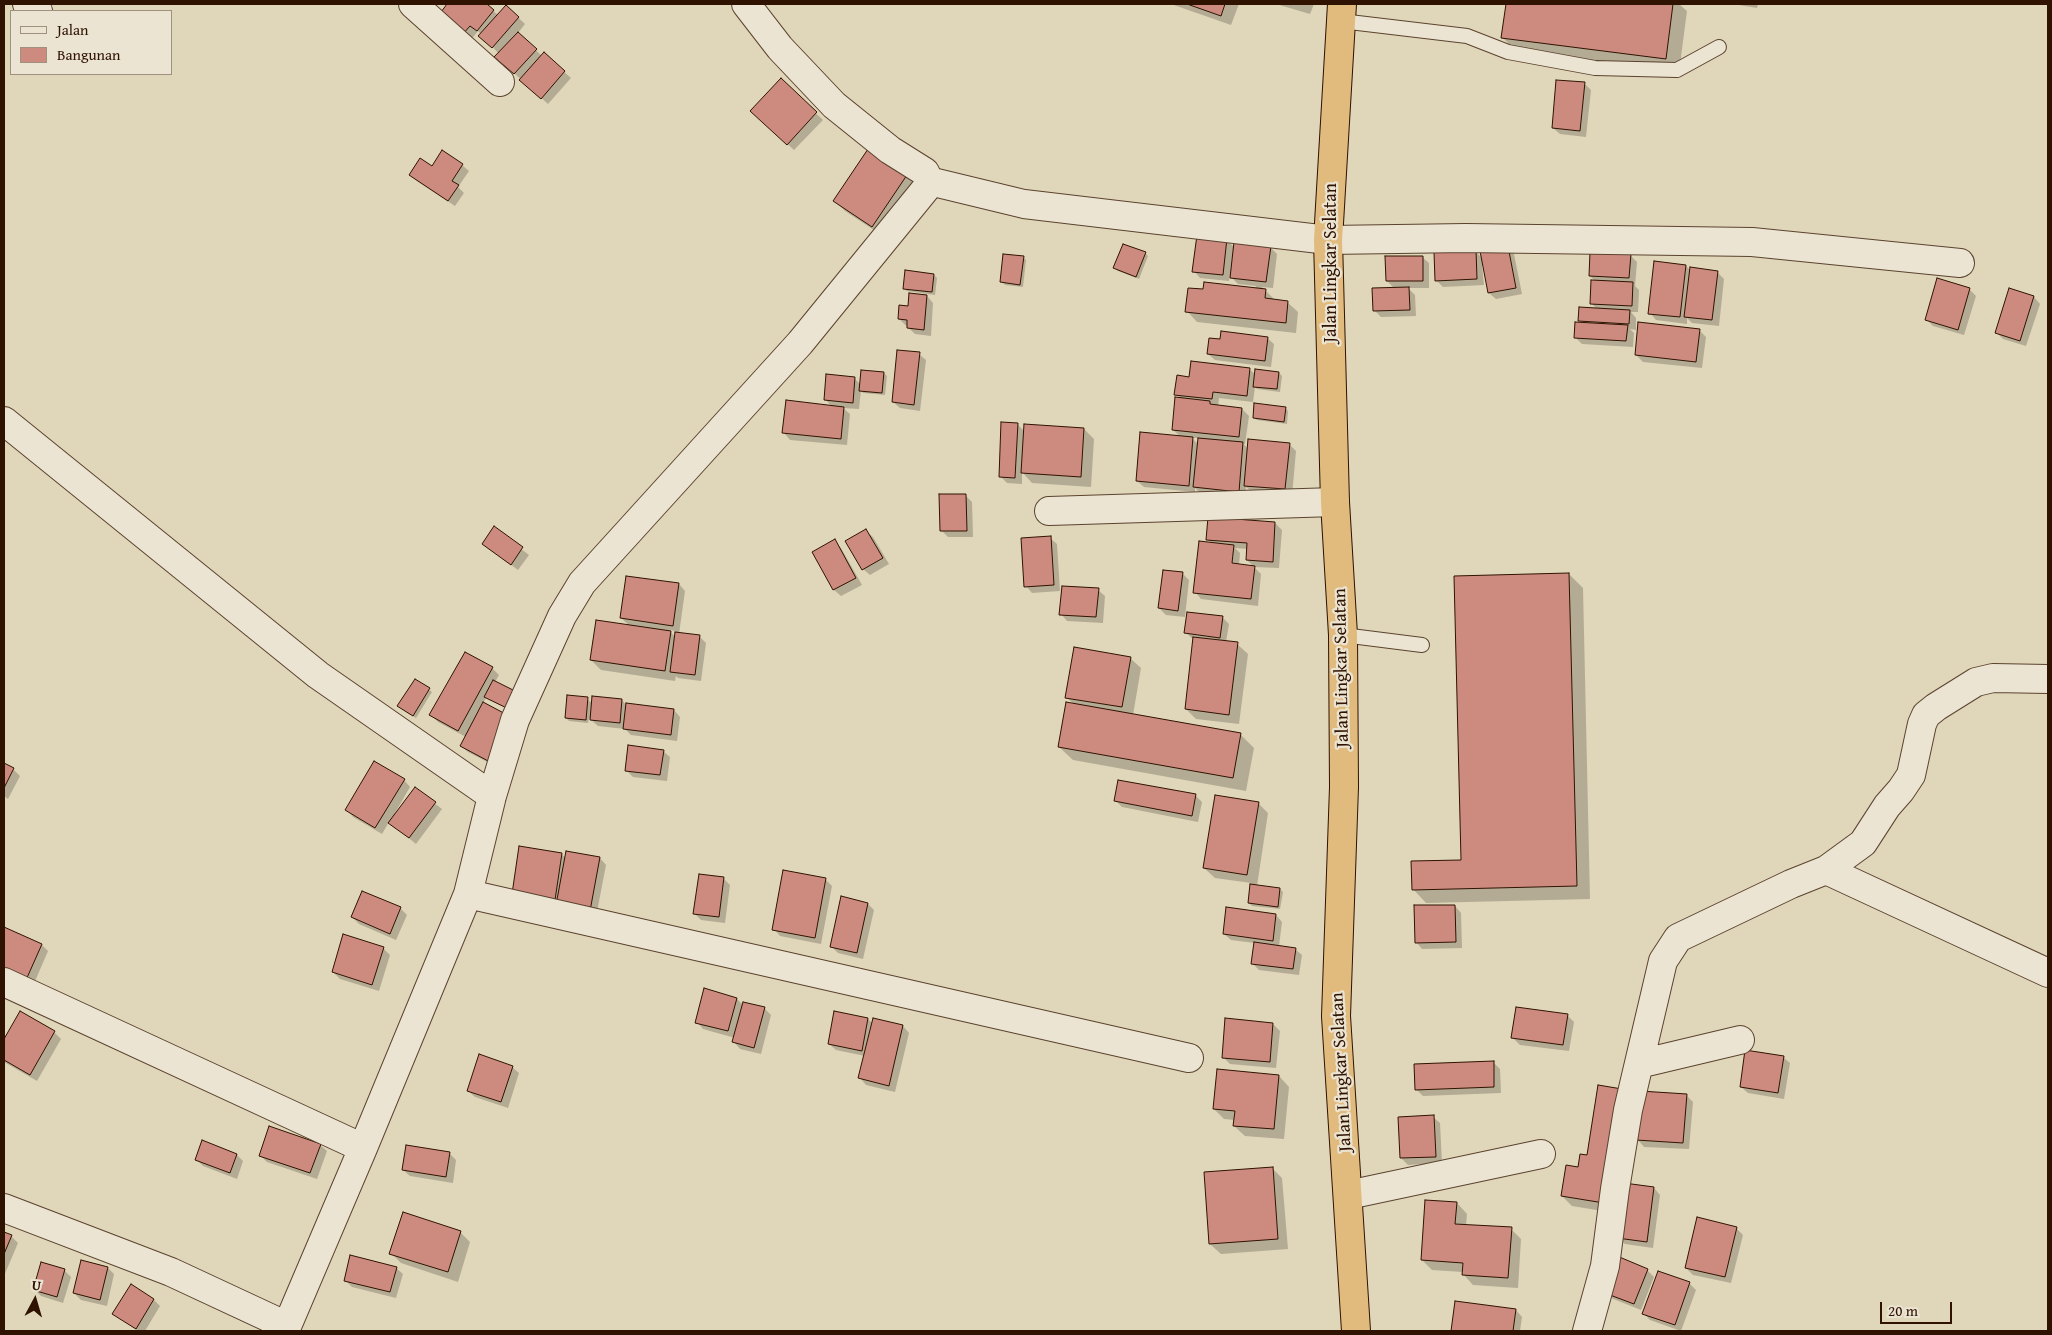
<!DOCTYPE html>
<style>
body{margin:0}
#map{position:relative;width:2052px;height:1335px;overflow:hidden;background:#e0d6ba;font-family:"Gentium Book Plus",serif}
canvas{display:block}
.frame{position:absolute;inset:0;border:5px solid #2f1200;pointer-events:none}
.legend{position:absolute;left:10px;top:10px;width:162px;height:65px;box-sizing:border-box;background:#ebe4d2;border:1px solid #a0907e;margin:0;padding:6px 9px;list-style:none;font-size:15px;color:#2f1200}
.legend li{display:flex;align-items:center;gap:10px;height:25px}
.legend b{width:25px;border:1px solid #a0907e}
.north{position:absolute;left:10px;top:1275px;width:50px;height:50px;-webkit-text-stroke:4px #ebe4d2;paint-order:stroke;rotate:6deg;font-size:14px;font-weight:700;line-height:20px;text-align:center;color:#2f1200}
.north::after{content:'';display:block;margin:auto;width:18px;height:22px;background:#2f1200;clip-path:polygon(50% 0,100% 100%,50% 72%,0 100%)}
.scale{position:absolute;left:1880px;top:1302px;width:72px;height:22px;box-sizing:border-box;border:2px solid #2f1200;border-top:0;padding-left:6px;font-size:15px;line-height:18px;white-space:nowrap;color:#2f1200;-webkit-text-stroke:4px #ebe4d2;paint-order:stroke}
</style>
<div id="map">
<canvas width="2052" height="1335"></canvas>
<div class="frame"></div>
<ul class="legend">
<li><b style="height:6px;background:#ebe4d2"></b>Jalan</li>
<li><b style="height:14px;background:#cd8b80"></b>Bangunan</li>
</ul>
<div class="north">U</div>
<div class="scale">20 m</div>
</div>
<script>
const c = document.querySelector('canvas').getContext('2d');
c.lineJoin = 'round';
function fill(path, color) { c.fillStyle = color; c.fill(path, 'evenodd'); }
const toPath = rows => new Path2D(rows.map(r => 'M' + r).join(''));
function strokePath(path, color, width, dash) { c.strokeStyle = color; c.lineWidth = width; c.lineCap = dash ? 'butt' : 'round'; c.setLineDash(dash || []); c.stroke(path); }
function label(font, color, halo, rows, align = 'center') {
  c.font = font + ' "Gentium Book Plus",serif'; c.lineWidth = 4.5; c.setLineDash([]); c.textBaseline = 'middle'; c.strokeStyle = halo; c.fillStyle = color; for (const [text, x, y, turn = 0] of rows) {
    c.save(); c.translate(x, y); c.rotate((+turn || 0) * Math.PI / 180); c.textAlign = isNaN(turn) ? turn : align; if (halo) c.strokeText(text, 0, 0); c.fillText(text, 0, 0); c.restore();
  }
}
fill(toPath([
 [449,4,485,4,498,15,506,6,525,24,518,33,542,56,544,54,571,78,548,104,503,63,499,54,478,31,470,41,439,16],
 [1171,4,1239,4,1231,25],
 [1276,4,1314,4,1310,14],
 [1507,4,1679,4,1687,11,1679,72,1516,51,1503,38],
 [1733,4,1758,4,1757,8],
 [781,80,823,120,794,150,758,117],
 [1584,83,1591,90,1586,137,1560,134,1553,128],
 [869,151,906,176,917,186,883,236,845,211,835,201],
 [462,165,469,171,458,187,464,193,455,206,417,181,410,175,432,168],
 [1226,239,1235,248,1270,247,1277,254,1273,288,1262,287,1275,300,1287,302,1298,312,1296,333,1197,322,1187,311,1205,291,1255,289,1256,286,1238,284,1230,276,1229,281,1200,278,1194,271],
 [1508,247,1514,254,1522,294,1496,299,1489,293,1484,265,1482,265,1484,285,1443,287,1436,280,1475,251,1483,259],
 [1145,253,1148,256,1139,279,1118,271,1115,268],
 [1630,255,1637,262,1635,286,1639,290,1638,312,1631,312,1636,318,1636,330,1630,329,1634,333,1633,347,1582,344,1575,337,1583,324,1580,320,1597,309,1591,303,1596,282,1590,276],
 [1023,257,1026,260,1023,287,1005,285,1002,282],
 [1422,257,1429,263,1429,288,1408,288,1415,295,1416,316,1381,317,1374,310,1395,289,1387,281],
 [1686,266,1691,271,1717,272,1724,279,1719,326,1692,323,1687,318,1687,324,1656,320,1650,313],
 [934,275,937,278,935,295,907,291,904,288],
 [1969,289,1976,296,1964,335,1933,326,1926,319],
 [927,296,933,303,931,336,915,334,899,319,909,307],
 [2034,297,2040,304,2026,346,2003,339,1996,332],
 [1699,330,1706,337,1702,368,1643,362,1636,355],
 [1267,338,1274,344,1271,367,1215,360,1208,354,1221,341],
 [919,354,926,360,920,411,900,408,893,402],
 [1249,369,1256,375,1279,373,1282,376,1280,392,1257,389,1255,387,1253,402,1219,398,1218,407,1242,409,1249,416,1245,444,1243,443,1248,449,1289,444,1296,451,1292,496,1252,492,1246,487,1245,498,1201,494,1195,488,1195,492,1144,487,1137,481,1181,437,1173,430,1181,399,1176,394,1190,378],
 [1192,438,1199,438,1198,444],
 [884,373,887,376,885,395,863,393,861,390,859,409,843,408,850,414,847,445,790,440,784,433,832,407,826,400,854,378,861,385],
 [1285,408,1288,411,1287,424,1257,420,1254,417],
 [1017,424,1025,432,1084,429,1094,439,1091,487,1032,483,1022,472,1022,484,1007,483,1000,476],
 [965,495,972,502,973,537,948,537,941,530],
 [1275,523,1282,530,1279,568,1254,567,1261,574,1258,606,1201,599,1195,592,1212,544,1208,540],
 [1235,548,1248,549,1247,560,1254,567,1239,565,1240,553],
 [494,528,529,555,518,570,483,544],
 [866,531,873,537,889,564,870,575,863,569],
 [1050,538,1057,544,1060,591,1032,593,1026,586],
 [835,541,841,548,862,585,841,596,834,590,814,552],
 [1182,573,1189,580,1185,617,1166,615,1159,608],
 [1569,574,1583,588,1590,899,1426,903,1413,889,1462,861],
 [679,584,685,591,679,634,699,636,706,643,701,681,678,678,676,676,675,681,601,670,591,660,630,626,621,618],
 [669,630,676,631,675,637],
 [1098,590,1105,596,1103,623,1067,621,1061,614],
 [1222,617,1229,624,1226,642,1237,644,1248,654,1239,724,1196,719,1186,709,1194,640,1186,633],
 [1130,658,1141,668,1133,715,1240,734,1254,748,1246,791,1073,760,1059,747,1074,704,1066,697],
 [492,668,499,675,495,682,518,714,486,698,483,703,497,767,468,752,461,746,466,737,438,722,431,715],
 [415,680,432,692,416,718,402,709],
 [587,699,593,704,622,700,627,706,674,710,680,717,677,741,631,735,625,729,598,726,589,718,588,723,569,721,566,718],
 [663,751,670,757,667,781,633,777,626,770],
 [4,765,13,769,20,776,8,799,4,796],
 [404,780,410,787,395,813,396,814,416,789,442,809,416,844,389,822,382,834,353,817,347,810],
 [1195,795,1202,802,1198,822,1122,807,1116,801],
 [1258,803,1268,813,1257,886,1280,889,1283,892,1280,909,1252,906,1249,903,1251,883,1215,878,1204,868],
 [561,854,566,858,600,858,606,865,596,917,520,901],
 [723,878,730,885,725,923,701,920,695,914],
 [825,879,832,886,821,944,780,936,774,929],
 [363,892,401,909,407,915,396,940,359,924,352,917],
 [868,904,874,910,863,959,838,953,831,946],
 [1455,906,1461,913,1462,948,1422,949,1416,942],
 [1276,915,1282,922,1279,946,1295,949,1302,955,1299,975,1259,970,1252,963,1255,943,1231,940,1224,934],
 [4,928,42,945,48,951,33,986,4,974],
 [383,948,390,955,379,991,340,979,333,972],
 [737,999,743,1005,764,1008,771,1015,761,1054,740,1049,734,1042,735,1038,703,1029,697,1022],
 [21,1013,54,1032,61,1039,37,1081,4,1062,4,1042],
 [1567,1015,1574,1022,1569,1051,1520,1045,1513,1038],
 [868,1019,873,1024,903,1026,909,1033,895,1092,866,1085,860,1078,865,1056,836,1050,829,1044],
 [1273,1024,1280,1031,1276,1068,1230,1064,1223,1057],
 [1783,1057,1790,1063,1784,1099,1748,1093,1741,1087],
 [1493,1062,1500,1069,1501,1093,1423,1096,1416,1089],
 [512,1067,519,1073,508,1108,475,1097,468,1091],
 [1279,1076,1289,1087,1284,1139,1245,1136,1234,1126,1235,1120,1224,1119,1214,1109],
 [1686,1095,1693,1102,1689,1149,1644,1147,1638,1140],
 [1433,1117,1440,1123,1442,1163,1408,1165,1401,1158],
 [203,1141,237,1155,243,1161,237,1179,203,1166,196,1159],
 [320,1145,327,1151,317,1179,267,1162,261,1156],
 [449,1153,456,1160,453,1183,410,1176,403,1170],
 [1272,1168,1282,1178,1288,1249,1221,1254,1210,1244],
 [1624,1185,1654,1188,1660,1195,1653,1248,1625,1244,1618,1238,1621,1214,1572,1206,1562,1196],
 [1457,1203,1467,1214,1466,1226,1511,1229,1521,1239,1518,1288,1473,1285,1463,1274,1463,1272,1432,1270,1422,1260],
 [1736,1228,1743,1235,1731,1283,1693,1275,1686,1268],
 [460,1232,470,1242,458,1282,401,1263,391,1253],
 [4,1234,11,1236,18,1243,4,1276],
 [108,1268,114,1274,107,1306,81,1300,74,1293],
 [396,1268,403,1274,396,1298,352,1287,345,1280],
 [64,1270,71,1277,63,1303,41,1296,35,1290],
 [1647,1270,1654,1277,1641,1310,1611,1298,1604,1292],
 [1689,1283,1696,1290,1681,1331,1650,1320,1644,1314],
 [131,1286,154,1300,160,1306,145,1331,138,1331,114,1314],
 [1456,1302,1516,1310,1522,1317,1520,1331,1452,1331]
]), '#0003');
const building = toPath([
 [447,4,487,4,494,10,477,31,470,26,462,35,438,16,447,4],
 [1187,4,1225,4,1221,16,1187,4],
 [1506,4,1673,4,1666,59,1501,38,1506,4],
 [506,5,519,17,492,48,478,36,506,5],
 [518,32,537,49,514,74,494,57,518,32],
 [544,52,565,71,541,99,519,80,544,52],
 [781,78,817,112,787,145,750,111,781,78],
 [1556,80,1585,82,1580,131,1552,128,1556,80],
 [868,149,907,175,872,227,833,201,868,149],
 [442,150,463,164,452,181,459,185,448,201,409,175,420,158,432,166,442,150],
 [1197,235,1227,238,1223,275,1192,272,1197,235],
 [1234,242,1271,246,1266,282,1230,278,1234,242],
 [1123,244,1146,252,1136,277,1113,268,1123,244],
 [1508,246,1516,288,1488,293,1480,251,1508,246],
 [1476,250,1477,279,1435,281,1434,252,1476,250],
 [1590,252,1631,254,1629,278,1589,276,1590,252],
 [1003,254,1024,256,1020,285,1000,282,1003,254],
 [1385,256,1423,256,1423,281,1386,281,1385,256],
 [1654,261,1686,265,1680,317,1648,314,1654,261],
 [1690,267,1718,271,1712,320,1684,317,1690,267],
 [905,270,934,274,932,292,903,289,905,270],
 [1937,278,1970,288,1958,330,1925,320,1937,278],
 [1591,280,1633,282,1632,306,1590,304,1591,280],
 [1204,282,1266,289,1265,298,1288,301,1286,323,1185,312,1188,288,1203,289,1204,282],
 [1409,287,1410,310,1373,311,1372,288,1409,287],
 [2009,288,2034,296,2020,341,1995,333,2009,288],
 [909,293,927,295,924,330,907,328,907,320,898,319,899,305,908,306,909,293],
 [1579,307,1630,310,1629,324,1578,321,1579,307],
 [1575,322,1628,325,1626,341,1574,338,1575,322],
 [1638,322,1700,329,1696,362,1635,355,1638,322],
 [1221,331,1268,337,1265,361,1207,354,1209,338,1220,339,1221,331],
 [897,350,920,352,914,405,892,402,897,350],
 [1191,361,1250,368,1247,396,1213,392,1212,399,1174,395,1177,375,1189,377,1191,361],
 [1255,369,1279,372,1277,389,1253,387,1255,369],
 [861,370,884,372,882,393,859,391,861,370],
 [826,374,855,377,853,403,824,400,826,374],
 [1175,397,1210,401,1210,404,1242,408,1239,437,1172,430,1175,397],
 [786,400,844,407,841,439,782,433,786,400],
 [1254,403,1286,407,1284,422,1253,418,1254,403],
 [1001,422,1018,423,1015,478,999,477,1001,422],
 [1024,424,1084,428,1081,477,1021,473,1024,424],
 [1140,432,1193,437,1189,486,1136,481,1140,432],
 [1198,438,1243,442,1239,492,1193,487,1198,438],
 [1248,439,1290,443,1285,489,1244,486,1248,439],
 [939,494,966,494,967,531,940,531,939,494],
 [1208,517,1275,522,1273,562,1246,560,1247,543,1206,540,1208,517],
 [494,526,523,547,511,565,482,544,494,526],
 [866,529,883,558,862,570,845,541,866,529],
 [1051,536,1054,585,1024,587,1021,538,1051,536],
 [835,539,856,578,833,590,812,552,835,539],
 [1199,541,1234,545,1232,563,1255,566,1251,599,1193,593,1199,541],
 [1163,570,1183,572,1178,611,1158,608,1163,570],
 [1569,573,1577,886,1412,890,1411,861,1461,860,1454,576,1569,573],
 [626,576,679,583,673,626,620,618,626,576],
 [1062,586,1099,588,1096,617,1059,615,1062,586],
 [1187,612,1223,616,1220,638,1184,633,1187,612],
 [596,620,671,631,665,671,590,660,596,620],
 [675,632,700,635,695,675,670,672,675,632],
 [1193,637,1238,642,1229,715,1185,709,1193,637],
 [1074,647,1131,657,1122,707,1065,698,1074,647],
 [465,652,493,667,458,731,429,715,465,652],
 [415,679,430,688,413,716,397,706,415,679],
 [493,680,523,695,515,712,484,697,493,680],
 [567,695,588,697,586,720,565,718,567,695],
 [592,696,622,699,620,723,590,720,592,696],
 [483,702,513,718,490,762,460,746,483,702],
 [1066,702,1241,733,1233,778,1058,747,1066,702],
 [626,703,674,709,671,735,623,729,626,703],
 [628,745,664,750,660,775,625,771,628,745],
 [374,761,405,779,375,828,345,810,374,761],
 [4,763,14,768,4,788,4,763],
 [1118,780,1196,794,1192,816,1114,801,1118,780],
 [415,787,436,802,409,838,388,823,415,787],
 [1215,795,1259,802,1247,875,1203,868,1215,795],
 [519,846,562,853,555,900,512,894,519,846],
 [566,851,600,857,590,911,556,905,566,851],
 [783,870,826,878,815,938,772,930,783,870],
 [699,874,724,877,719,917,693,914,699,874],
 [1250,884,1280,888,1278,907,1248,903,1250,884],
 [362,891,401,907,390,934,351,917,362,891],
 [841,896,868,903,857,953,830,947,841,896],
 [1414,905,1455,905,1456,942,1415,943,1414,905],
 [1226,907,1276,914,1273,941,1223,934,1226,907],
 [4,927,42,944,26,980,4,971,4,927],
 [343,934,384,947,372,985,332,972,343,934],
 [1254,942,1296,948,1293,969,1251,964,1254,942],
 [704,988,737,998,728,1031,695,1023,704,988],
 [743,1002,765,1007,754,1048,732,1042,743,1002],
 [1516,1007,1568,1014,1563,1045,1511,1038,1516,1007],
 [20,1011,55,1031,30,1075,4,1060,4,1039,20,1011],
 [834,1011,868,1018,862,1051,828,1044,834,1011],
 [873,1018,903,1025,889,1086,858,1078,873,1018],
 [1225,1018,1273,1023,1270,1062,1222,1058,1225,1018],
 [1745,1050,1784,1056,1778,1093,1740,1087,1745,1050],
 [479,1054,513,1066,501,1102,467,1091,479,1054],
 [1494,1061,1494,1087,1415,1090,1414,1064,1494,1061],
 [1217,1069,1279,1075,1274,1129,1233,1126,1235,1111,1213,1109,1217,1069],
 [1598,1085,1628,1090,1610,1204,1561,1196,1566,1165,1578,1167,1580,1154,1587,1155,1598,1085],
 [1640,1091,1687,1094,1683,1143,1636,1140,1640,1091],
 [1434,1115,1436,1157,1400,1158,1398,1117,1434,1115],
 [269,1126,321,1144,310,1173,259,1156,269,1126],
 [202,1140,237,1154,230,1173,195,1160,202,1140],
 [406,1145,450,1152,446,1177,402,1170,406,1145],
 [1273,1167,1278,1239,1209,1244,1204,1172,1273,1167],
 [1624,1183,1654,1187,1647,1242,1617,1238,1624,1183],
 [1425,1200,1457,1202,1455,1224,1512,1227,1508,1278,1462,1275,1463,1263,1421,1260,1425,1200],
 [403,1212,461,1231,448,1272,389,1254,403,1212],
 [1697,1217,1737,1227,1725,1277,1685,1268,1697,1217],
 [4,1232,12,1235,4,1254,4,1232],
 [350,1255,397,1267,390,1292,344,1281,350,1255],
 [1617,1256,1648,1269,1634,1304,1602,1292,1617,1256],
 [81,1260,108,1267,100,1300,73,1293,81,1260],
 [41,1262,65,1269,57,1297,33,1290,41,1262],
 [1658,1271,1690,1282,1675,1325,1642,1314,1658,1271],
 [131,1284,154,1299,136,1329,112,1314,131,1284],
 [1455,1301,1516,1309,1513,1331,1451,1331,1455,1301]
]);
fill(building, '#cd8b80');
strokePath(building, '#2f1200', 1);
const lane = toPath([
 [1341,21,1467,36,1508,52,1595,68,1677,70,1719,47],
 [1343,635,1422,645]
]);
const street = toPath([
 [27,4,38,11],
 [413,4,500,82],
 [929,181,1024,204,1328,240,1466,238,1752,242,1960,263],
 [4,421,318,675,492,796],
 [1049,511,1335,502],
 [1826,870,2048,973],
 [468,894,1189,1058],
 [4,982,363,1148],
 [1639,1064,1740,1040],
 [1348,1195,1541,1154],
 [4,1208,171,1272,287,1326],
 [285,1331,363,1148,468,894,492,796,515,720,562,616,582,583,800,343,928,186,929,181,925,172,890,150,834,105,780,48,746,4],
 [1587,1331,1605,1266,1615,1189,1628,1110,1663,961,1678,938,1791,884,1826,870,1863,843,1887,806,1901,790,1911,775,1922,724,1926,715,1936,707,1976,682,1993,678,2048,679]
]);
const highway = toPath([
 [1342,4,1328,240,1335,502,1343,635,1344,787,1336,1016,1356,1331]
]);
strokePath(lane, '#5b432e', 16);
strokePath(street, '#5b432e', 30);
strokePath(highway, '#2f1200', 30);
strokePath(lane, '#ebe4d2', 14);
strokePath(street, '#ebe4d2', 28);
strokePath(highway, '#e0bb7d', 28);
label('18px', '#2f1200', '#ebe4d2', [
 ["Jalan Lingkar Selatan",1331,263,-90],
 ["Jalan Lingkar Selatan",1342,668,-91],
 ["Jalan Lingkar Selatan",1342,1072,-93]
]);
</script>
